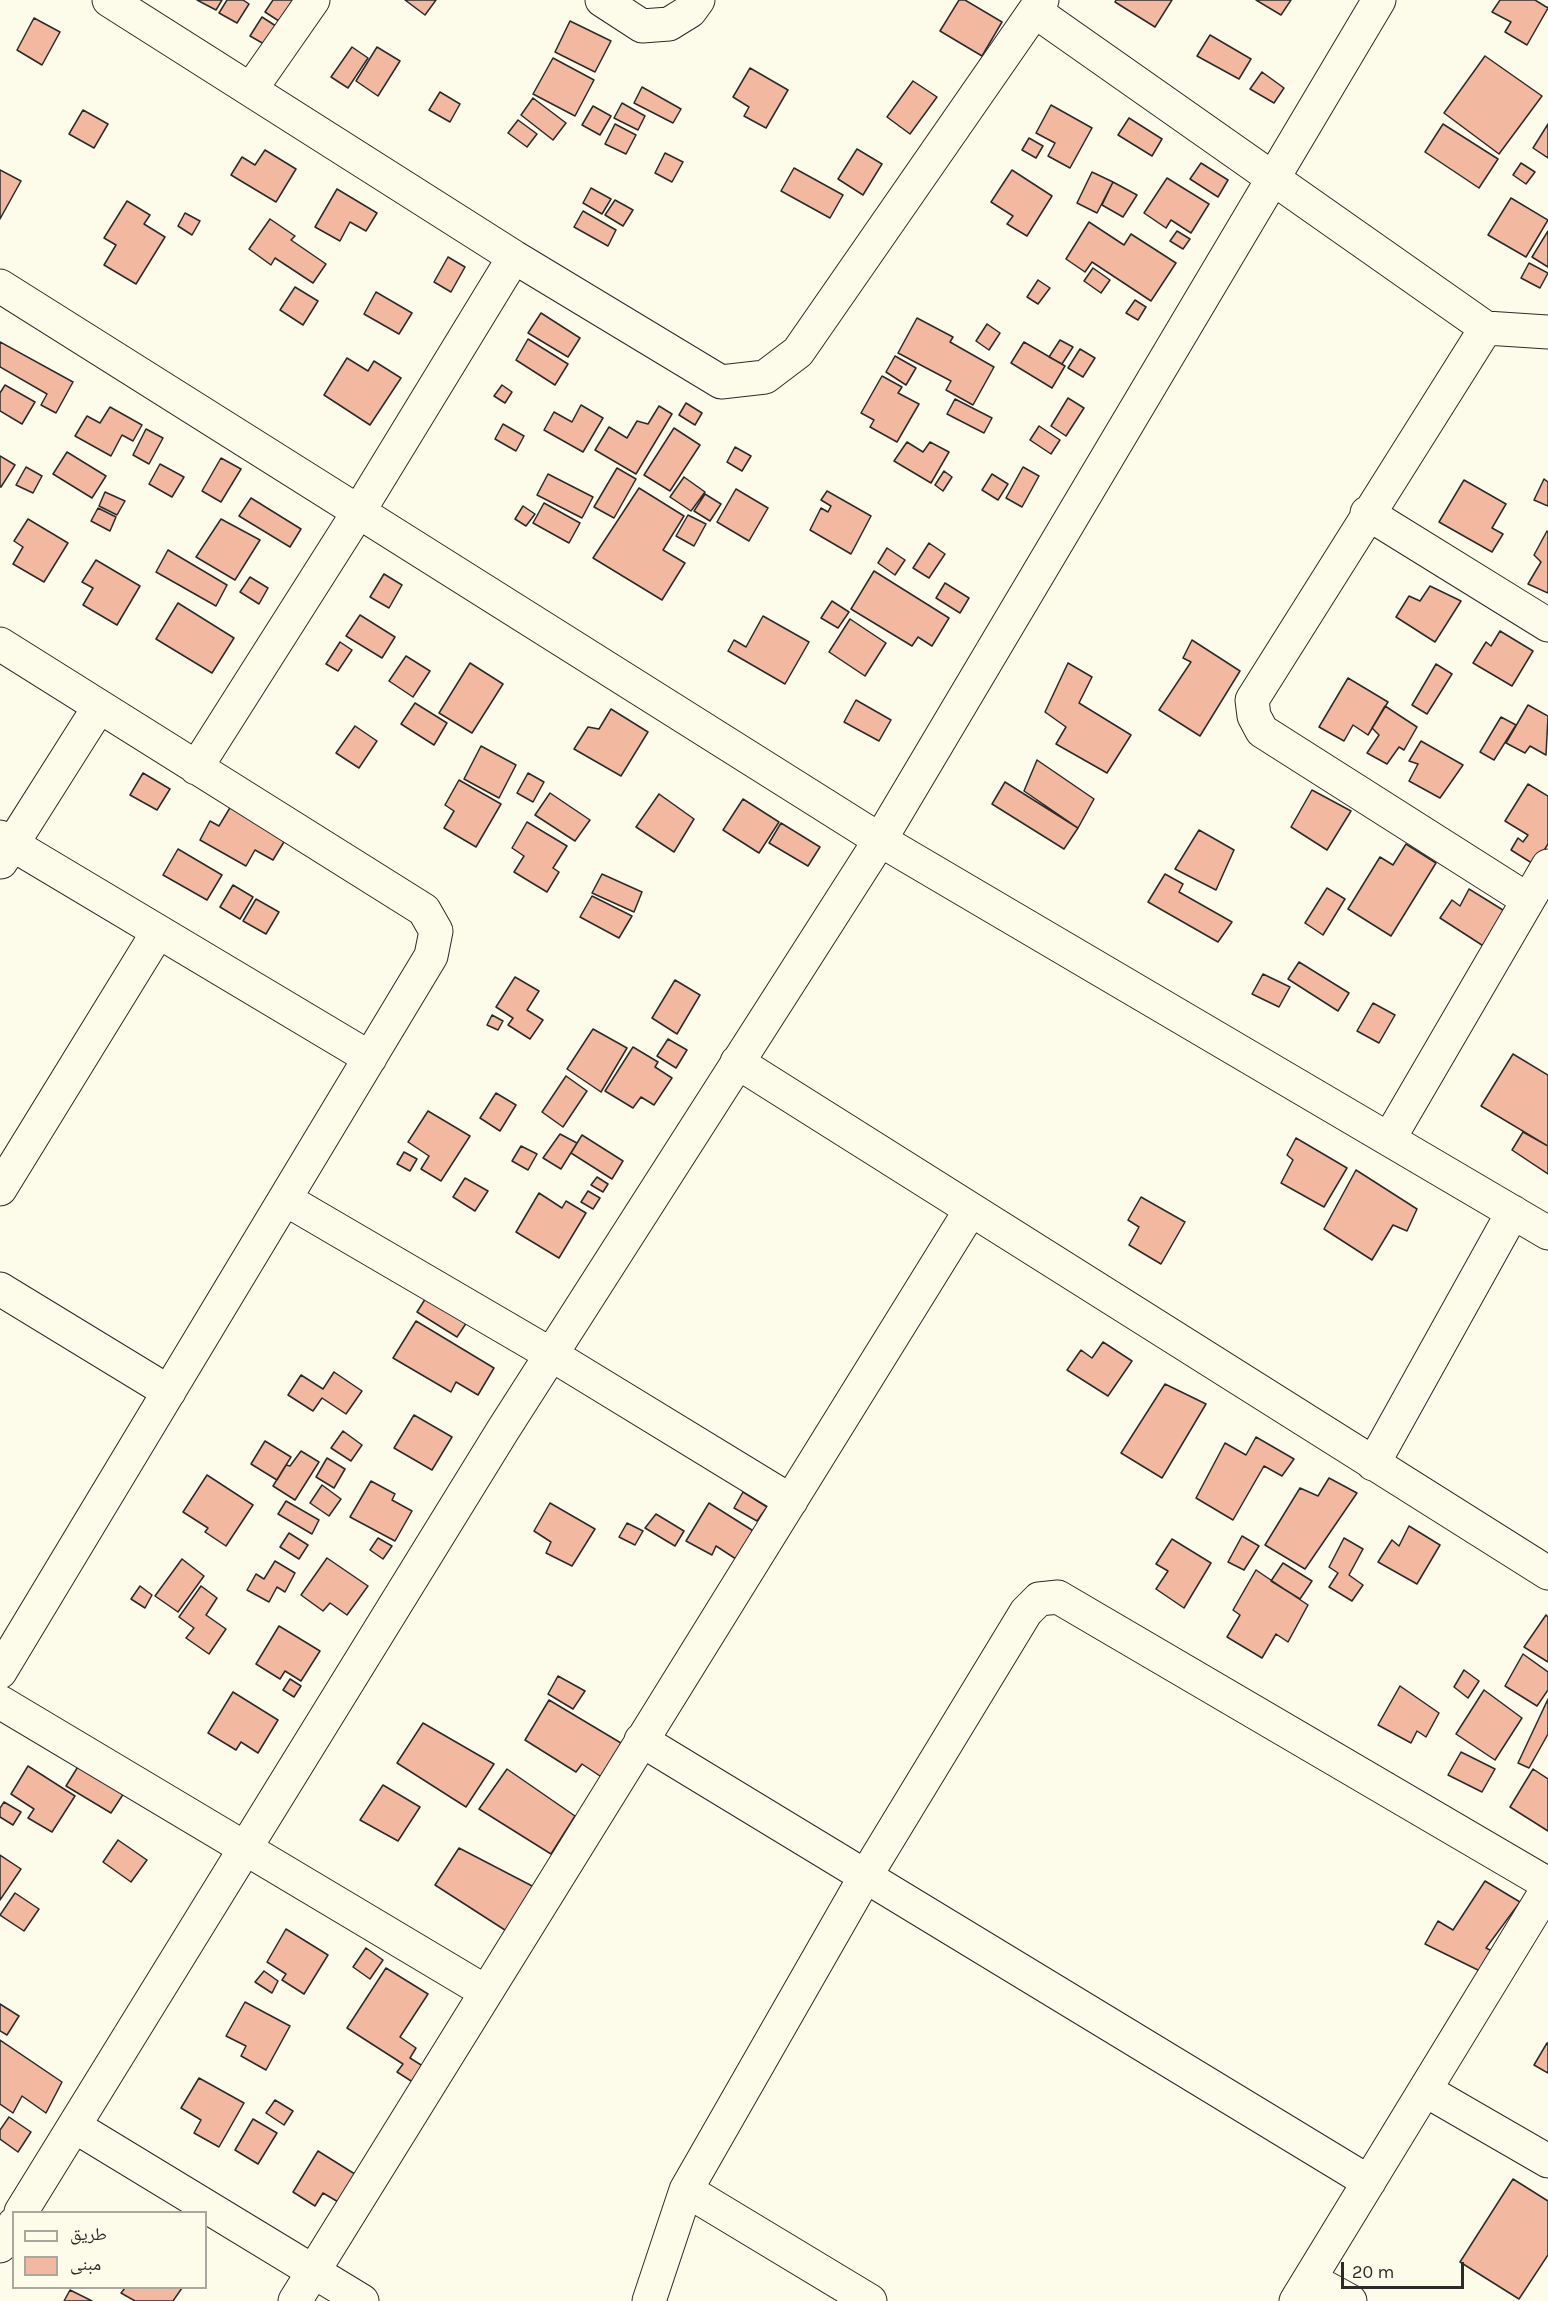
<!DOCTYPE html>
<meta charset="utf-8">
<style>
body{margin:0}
#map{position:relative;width:1548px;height:2301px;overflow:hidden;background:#fdfbea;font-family:Karla,"Noto Naskh Arabic",sans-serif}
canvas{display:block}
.legend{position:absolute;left:12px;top:2211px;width:195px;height:78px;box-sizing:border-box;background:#fdfbea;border:2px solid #a9a89e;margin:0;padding:8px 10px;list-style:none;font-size:18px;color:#2b2b2b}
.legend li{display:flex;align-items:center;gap:12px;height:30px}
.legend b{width:30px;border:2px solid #a9a89e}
.scale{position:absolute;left:1341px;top:2262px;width:123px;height:27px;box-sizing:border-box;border:3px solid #2b2b2b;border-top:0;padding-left:8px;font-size:18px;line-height:21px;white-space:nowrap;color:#2b2b2b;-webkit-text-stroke:4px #fdfbea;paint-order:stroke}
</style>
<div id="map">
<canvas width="1548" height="2301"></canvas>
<ul class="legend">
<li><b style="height:8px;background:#fdfbea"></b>طريق</li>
<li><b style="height:16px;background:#f2b8a0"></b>مبنى</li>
</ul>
<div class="scale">20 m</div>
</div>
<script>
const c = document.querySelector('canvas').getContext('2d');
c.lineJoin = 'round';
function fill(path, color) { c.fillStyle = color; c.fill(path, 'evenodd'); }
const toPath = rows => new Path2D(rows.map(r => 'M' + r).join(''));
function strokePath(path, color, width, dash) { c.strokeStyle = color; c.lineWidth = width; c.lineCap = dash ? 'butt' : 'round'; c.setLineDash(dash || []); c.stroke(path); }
const building = toPath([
 [197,0,222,0,216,10,197,0],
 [227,0,243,0,249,4,237,23,219,13,227,0],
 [273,0,301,0,285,25,265,12,273,0],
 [405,0,436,0,425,15,405,0],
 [959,0,965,0,1002,22,982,56,940,31,959,0],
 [1116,0,1172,0,1155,27,1115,2,1116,0],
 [1256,0,1291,0,1281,15,1256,0],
 [1500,0,1535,0,1548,8,1527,45,1505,32,1511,22,1492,12,1500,0],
 [262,17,282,30,271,48,250,36,262,17],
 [34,18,60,32,42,65,17,50,34,18],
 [570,21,611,41,595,72,555,52,570,21],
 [1210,35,1251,59,1239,79,1197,56,1210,35],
 [352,47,368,58,348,88,331,77,352,47],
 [377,47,400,61,378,96,356,81,377,47],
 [1485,56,1542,96,1499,154,1444,113,1485,56],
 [553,58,594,80,575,116,533,94,553,58],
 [750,68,788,90,766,128,744,116,749,107,733,97,750,68],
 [1262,72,1284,88,1274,103,1250,89,1262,72],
 [913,81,937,97,910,134,887,117,913,81],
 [642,87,681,109,673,123,634,103,642,87],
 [440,92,460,104,450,122,429,110,440,92],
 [533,98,566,123,553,140,521,115,533,98],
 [622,103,645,116,638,130,614,118,622,103],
 [1051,105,1092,128,1070,168,1048,156,1055,143,1036,133,1051,105],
 [593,106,611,116,600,135,582,125,593,106],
 [83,110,108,124,94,148,69,134,83,110],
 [1129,118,1162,139,1152,156,1118,135,1129,118],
 [518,120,537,134,527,147,508,133,518,120],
 [615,124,636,135,626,154,605,144,615,124],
 [1443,124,1498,159,1479,188,1425,152,1443,124],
 [1548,124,1548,158,1533,148,1548,124],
 [1029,138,1043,146,1036,158,1022,150,1029,138],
 [857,149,882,164,863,195,838,179,857,149],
 [265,150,296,169,276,202,231,175,242,157,255,165,265,150],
 [665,153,683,162,672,182,655,173,665,153],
 [1201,163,1228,180,1218,197,1190,179,1201,163],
 [1521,163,1535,172,1526,184,1513,175,1521,163],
 [794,168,843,195,830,218,781,191,794,168],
 [0,170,21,181,0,219,0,170],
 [1012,170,1052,196,1027,236,1007,224,1013,216,991,202,1012,170],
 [1092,172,1113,182,1097,213,1077,203,1092,172],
 [1167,178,1209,204,1191,233,1171,220,1166,228,1144,213,1167,178],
 [1113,182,1137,195,1123,217,1102,205,1113,182],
 [591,188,611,199,602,214,583,203,591,188],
 [337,189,377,213,366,231,350,222,340,241,315,227,337,189],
 [1511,198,1548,220,1526,257,1488,235,1511,198],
 [615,200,633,210,623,226,605,215,615,200],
 [127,201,150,215,144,224,165,237,136,284,104,265,116,245,104,238,127,201],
 [583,211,616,230,608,246,574,227,583,211],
 [185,213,200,221,192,235,178,226,185,213],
 [270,219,295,236,291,240,326,264,313,283,275,258,271,265,249,249,270,219],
 [1089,222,1124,245,1131,234,1176,263,1151,301,1092,262,1085,272,1066,259,1089,222],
 [1177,231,1190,239,1183,249,1170,241,1177,231],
 [1548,231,1548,267,1532,257,1548,231],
 [448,257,465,267,451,292,434,282,448,257],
 [1529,263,1548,273,1540,288,1521,278,1529,263],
 [1093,268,1110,280,1101,293,1084,281,1093,268],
 [1038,280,1050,288,1038,304,1027,297,1038,280],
 [295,287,318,301,303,325,280,310,295,287],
 [376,292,412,313,399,334,364,314,376,292],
 [1135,300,1146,307,1138,320,1126,313,1135,300],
 [541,313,580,338,568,357,528,333,541,313],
 [917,318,953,337,950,342,994,367,973,405,946,390,951,381,898,353,917,318],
 [987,324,1000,333,989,350,976,341,987,324],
 [528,339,568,364,555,385,516,360,528,339],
 [1060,340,1073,347,1062,364,1049,357,1060,340],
 [0,342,73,382,56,413,41,405,47,394,0,367,0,342],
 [1024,342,1065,366,1052,388,1011,363,1024,342],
 [1080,349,1095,358,1083,377,1068,368,1080,349],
 [895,356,916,368,906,385,886,372,895,356],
 [347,358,368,371,374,361,401,378,370,425,324,395,347,358],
 [882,376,902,387,898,393,919,404,897,442,870,427,874,420,861,413,882,376],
 [5,385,35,402,22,424,0,411,0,393,5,385],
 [502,385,512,392,505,403,494,396,502,385],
 [1068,398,1084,408,1066,436,1051,426,1068,398],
 [955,399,992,418,984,433,947,414,955,399],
 [686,403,702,413,695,425,679,415,686,403],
 [581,405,603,418,583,452,544,430,554,412,572,422,581,405],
 [659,406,672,414,636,474,595,450,609,427,627,438,637,421,648,424,659,406],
 [110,407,142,425,133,441,122,435,111,456,75,436,87,416,100,423,110,407],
 [503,424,524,436,516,451,495,439,503,424],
 [1039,426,1060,440,1051,454,1030,440,1039,426],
 [674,428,700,445,670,491,644,475,674,428],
 [146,429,163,438,149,464,133,455,146,429],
 [907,442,923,452,930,442,949,452,931,483,894,461,907,442],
 [735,447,751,456,742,471,727,462,735,447],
 [67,452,106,476,92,498,53,474,67,452],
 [0,456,15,465,1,487,0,487,0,456],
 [221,458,241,469,221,502,202,491,221,458],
 [160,464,184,477,172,497,149,484,160,464],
 [26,467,42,476,33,493,16,485,26,467],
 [1023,467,1039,476,1022,507,1006,498,1023,467],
 [617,468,636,479,614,518,594,507,617,468],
 [944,471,952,477,943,491,935,485,944,471],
 [548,474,593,497,582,518,537,495,548,474],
 [992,474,1008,484,998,500,982,490,992,474],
 [684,477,705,492,691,511,670,497,684,477],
 [1544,479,1548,482,1548,506,1534,500,1544,479],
 [1464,480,1506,504,1492,528,1503,534,1492,552,1439,522,1464,480],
 [639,488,684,516,663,550,685,563,662,600,593,558,639,488],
 [736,489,768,508,749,541,717,522,736,489],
 [827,491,871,516,851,554,810,530,821,508,828,512,831,506,821,500,827,491],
 [105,492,125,501,117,515,99,506,105,492],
 [705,494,721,504,710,521,694,511,705,494],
 [251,498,301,529,290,547,239,516,251,498],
 [544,503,580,523,569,543,533,523,544,503],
 [523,506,535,514,526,526,515,519,523,506],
 [98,508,116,517,110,531,91,521,98,508],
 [688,515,706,524,694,546,676,536,688,515],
 [28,519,68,543,44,582,13,564,23,547,14,541,28,519],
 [221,519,260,540,235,580,196,557,221,519],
 [1547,531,1548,532,1548,593,1528,584,1541,562,1534,555,1547,531],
 [929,543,945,554,929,578,913,568,929,543],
 [887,548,905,560,895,575,878,563,887,548],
 [168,550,227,585,216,606,156,572,168,550],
 [96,560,140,586,117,625,83,605,93,588,82,582,96,560],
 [874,571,949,618,932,646,918,637,912,646,851,609,874,571],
 [384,574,402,585,389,608,370,597,384,574],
 [250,577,268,588,259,604,240,592,250,577],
 [945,583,969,598,960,613,936,598,945,583],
 [1430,586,1461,601,1435,642,1396,617,1409,596,1420,601,1430,586],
 [832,601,849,612,838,628,821,618,832,601],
 [178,603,234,638,212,673,156,639,178,603],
 [360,615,395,637,382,658,346,636,360,615],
 [763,616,809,642,785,684,728,651,734,640,746,647,763,616],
 [850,619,886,643,865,676,829,652,850,619],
 [1500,631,1533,651,1512,686,1473,663,1486,642,1491,646,1500,631],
 [1192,640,1240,671,1200,736,1159,710,1191,662,1183,658,1192,640],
 [340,642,352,650,338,671,326,664,340,642],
 [406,656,430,671,413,697,389,681,406,656],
 [470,663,503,684,472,733,439,713,470,663],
 [1068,663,1092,677,1079,703,1131,735,1107,773,1056,744,1066,727,1045,712,1068,663],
 [1436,664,1452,674,1427,714,1412,705,1436,664],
 [1348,678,1388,702,1368,735,1353,725,1344,741,1319,727,1348,678],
 [856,700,891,720,879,741,844,722,856,700],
 [415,703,447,723,434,745,401,724,415,703],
 [1528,705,1548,716,1546,755,1530,746,1525,753,1506,743,1528,705],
 [1385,706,1417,727,1404,750,1399,747,1387,764,1367,753,1379,735,1372,728,1385,706],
 [611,709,648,732,621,776,574,749,588,727,599,729,611,709],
 [1501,717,1516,725,1494,760,1480,752,1501,717],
 [355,726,377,741,359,768,336,753,355,726],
 [1421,741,1463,765,1440,798,1409,781,1418,764,1409,761,1421,741],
 [481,746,516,765,499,798,464,779,481,746],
 [1037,760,1094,799,1078,828,1024,791,1037,760],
 [143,773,170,789,157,810,130,795,143,773],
 [528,773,544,782,533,802,517,793,528,773],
 [459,780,501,804,476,847,444,828,454,811,445,805,459,780],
 [1005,782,1078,828,1064,849,992,804,1005,782],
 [1528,784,1548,796,1548,844,1535,865,1511,850,1518,838,1523,842,1528,835,1505,821,1528,784],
 [1312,790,1351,811,1327,850,1291,827,1312,790],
 [550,793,590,820,575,841,535,815,550,793],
 [659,794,694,819,674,852,636,827,659,794],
 [743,799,779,822,759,853,723,830,743,799],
 [231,806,287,837,273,860,255,850,246,866,200,840,210,821,219,826,231,806],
 [527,822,567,846,553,868,559,872,547,892,514,872,524,856,512,848,527,822],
 [781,823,820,847,808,866,769,843,781,823],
 [1199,830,1234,850,1216,890,1175,869,1199,830],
 [1406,844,1436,863,1391,936,1348,909,1380,857,1393,865,1406,844],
 [178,849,222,875,207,900,163,875,178,849],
 [602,874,642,892,634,912,592,893,602,874],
 [1165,874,1183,884,1179,892,1232,922,1218,942,1148,902,1165,874],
 [233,885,253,897,240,919,220,907,233,885],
 [1327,888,1345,899,1323,935,1305,923,1327,888],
 [1469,889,1524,923,1502,958,1440,918,1452,900,1460,906,1469,889],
 [592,896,632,916,619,938,580,917,592,896],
 [256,899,279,912,266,934,243,921,256,899],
 [1299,962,1349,993,1338,1011,1288,979,1299,962],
 [1263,974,1290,987,1279,1007,1252,994,1263,974],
 [515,977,539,991,527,1010,543,1020,530,1039,508,1025,513,1018,496,1007,515,977],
 [675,980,700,995,677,1034,652,1018,675,980],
 [1373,1003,1395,1015,1379,1043,1357,1031,1373,1003],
 [492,1015,503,1021,498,1030,487,1025,492,1015],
 [593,1029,627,1048,601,1092,567,1069,593,1029],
 [668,1039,687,1050,676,1068,657,1056,668,1039],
 [633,1047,658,1062,655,1067,672,1078,654,1105,641,1097,633,1108,605,1091,633,1047],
 [1513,1054,1548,1075,1548,1146,1481,1106,1513,1054],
 [566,1076,587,1091,563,1127,542,1112,566,1076],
 [496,1093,516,1105,500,1131,480,1118,496,1093],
 [428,1111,470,1136,441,1181,421,1169,429,1156,408,1142,428,1111],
 [1523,1132,1548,1146,1548,1174,1512,1150,1523,1132],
 [560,1134,577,1143,561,1169,543,1158,560,1134],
 [582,1135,623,1161,612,1179,571,1153,582,1135],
 [1296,1138,1347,1168,1324,1207,1281,1183,1293,1160,1287,1155,1296,1138],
 [521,1146,537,1154,528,1170,512,1161,521,1146],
 [404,1152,417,1159,410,1171,397,1164,404,1152],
 [1356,1170,1417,1209,1407,1231,1393,1225,1372,1260,1324,1229,1356,1170],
 [597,1177,608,1184,603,1192,591,1185,597,1177],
 [465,1178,488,1191,475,1211,453,1197,465,1178],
 [588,1191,600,1198,593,1209,581,1202,588,1191],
 [539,1193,562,1208,566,1201,586,1213,559,1258,516,1232,539,1193],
 [1141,1197,1185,1222,1161,1264,1129,1245,1139,1227,1128,1220,1141,1197],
 [429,1293,469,1319,457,1337,417,1312,429,1293],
 [416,1321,494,1368,478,1395,456,1382,451,1392,393,1358,416,1321],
 [1103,1342,1132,1361,1108,1396,1067,1370,1081,1350,1092,1358,1103,1342],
 [334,1372,362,1391,346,1414,322,1398,313,1411,288,1395,301,1375,323,1389,334,1372],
 [1165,1384,1206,1404,1162,1478,1121,1453,1165,1384],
 [414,1415,452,1437,432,1470,394,1448,414,1415],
 [343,1431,362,1445,351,1461,331,1448,343,1431],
 [1256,1437,1294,1459,1282,1476,1264,1466,1233,1520,1196,1498,1225,1443,1246,1455,1256,1437],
 [265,1441,291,1457,277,1480,251,1464,265,1441],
 [301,1451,319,1462,295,1500,273,1486,286,1465,290,1466,301,1451],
 [327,1458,345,1469,334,1488,316,1477,327,1458],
 [207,1475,253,1505,226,1546,205,1532,208,1528,183,1512,207,1475],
 [1329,1478,1357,1493,1305,1569,1265,1545,1300,1488,1318,1496,1329,1478],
 [371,1481,395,1494,392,1500,412,1511,395,1541,350,1517,371,1481],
 [322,1485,341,1499,329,1516,310,1503,322,1485],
 [743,1492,767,1507,757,1521,734,1508,743,1492],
 [286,1501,319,1520,312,1534,278,1514,286,1501],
 [550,1503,595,1529,572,1566,546,1553,551,1542,534,1531,550,1503],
 [709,1503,755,1532,736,1559,716,1546,712,1555,686,1541,709,1503],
 [656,1514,684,1531,675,1546,645,1528,656,1514],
 [627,1523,643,1531,635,1545,619,1537,627,1523],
 [1409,1526,1440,1545,1417,1584,1378,1562,1392,1540,1399,1546,1409,1526],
 [289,1533,308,1545,299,1559,280,1547,289,1533],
 [1242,1536,1259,1546,1244,1570,1228,1562,1242,1536],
 [378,1538,392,1546,383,1559,370,1550,378,1538],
 [1344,1538,1363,1549,1349,1575,1363,1585,1352,1601,1329,1587,1338,1573,1329,1567,1344,1538],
 [1172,1539,1211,1563,1184,1608,1156,1589,1168,1571,1156,1564,1172,1539],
 [327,1558,368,1586,347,1615,330,1603,323,1611,301,1595,327,1558],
 [182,1559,204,1576,178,1612,155,1596,182,1559],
 [275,1561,295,1573,285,1592,277,1587,269,1602,247,1590,256,1574,264,1579,275,1561],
 [1283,1563,1312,1581,1300,1599,1271,1581,1283,1563],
 [1256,1570,1308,1605,1288,1642,1276,1634,1262,1658,1227,1637,1240,1615,1233,1610,1256,1570],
 [140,1586,152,1595,145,1608,131,1599,140,1586],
 [201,1586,217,1598,206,1615,226,1629,209,1654,186,1638,194,1628,179,1617,201,1586],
 [1546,1615,1548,1617,1548,1662,1524,1647,1546,1615],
 [279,1626,320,1651,301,1681,285,1671,280,1679,256,1664,279,1626],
 [1523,1654,1548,1672,1548,1690,1537,1706,1505,1686,1523,1654],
 [1464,1670,1479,1681,1468,1698,1454,1687,1464,1670],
 [558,1676,585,1691,573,1709,548,1694,558,1676],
 [290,1679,301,1686,294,1697,283,1690,290,1679],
 [1400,1686,1439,1713,1426,1737,1417,1731,1411,1743,1378,1725,1400,1686],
 [1484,1690,1522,1718,1495,1760,1456,1734,1484,1690],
 [233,1692,278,1720,258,1753,241,1742,236,1750,208,1733,233,1692],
 [1548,1699,1548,1734,1529,1768,1518,1763,1548,1699],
 [549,1700,621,1743,603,1778,582,1764,576,1772,525,1740,549,1700],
 [423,1723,494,1764,466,1807,397,1763,423,1723],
 [1461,1752,1495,1769,1482,1792,1448,1775,1461,1752],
 [79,1765,124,1793,111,1813,66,1786,79,1765],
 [28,1766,75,1796,52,1832,28,1818,34,1809,11,1794,28,1766],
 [507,1769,575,1816,551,1854,479,1809,507,1769],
 [1533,1769,1548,1779,1548,1831,1510,1807,1533,1769],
 [383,1785,420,1807,398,1841,360,1820,383,1785],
 [4,1802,21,1812,13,1825,0,1817,0,1808,4,1802],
 [118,1840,147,1860,131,1882,103,1862,118,1840],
 [459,1848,536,1888,508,1932,435,1885,459,1848],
 [0,1855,21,1869,0,1900,0,1855],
 [1485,1881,1520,1902,1486,1948,1494,1952,1482,1972,1425,1944,1438,1921,1453,1930,1485,1881],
 [15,1893,39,1909,24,1931,0,1915,15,1893],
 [286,1929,328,1955,304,1994,282,1980,286,1974,267,1962,286,1929],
 [366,1948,383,1960,370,1979,353,1967,366,1948],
 [386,1968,428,1994,400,2037,416,2048,410,2058,429,2070,419,2086,397,2072,403,2064,347,2028,386,1968],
 [264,1971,278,1981,272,1993,255,1982,264,1971],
 [245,2002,290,2026,266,2070,241,2056,246,2046,226,2036,245,2002],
 [0,2004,19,2016,7,2035,0,2031,0,2004],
 [0,2040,62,2082,46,2113,22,2096,13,2113,0,2104,0,2040],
 [1547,2043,1548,2043,1548,2073,1534,2065,1547,2043],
 [199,2078,244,2103,219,2147,194,2133,201,2120,181,2108,199,2078],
 [275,2100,293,2111,284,2125,266,2113,275,2100],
 [9,2117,31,2132,18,2152,0,2139,0,2130,9,2117],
 [253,2119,277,2133,258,2164,235,2150,253,2119],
 [318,2151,358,2176,340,2203,323,2193,315,2206,293,2192,318,2151],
 [1513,2179,1548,2201,1548,2255,1519,2299,1460,2262,1513,2179],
 [125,2288,182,2288,173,2301,135,2301,121,2293,125,2288],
 [70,2290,92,2301,64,2301,70,2290]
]);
fill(building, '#f2b8a0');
strokePath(building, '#2b2b2b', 1.5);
const minor = toPath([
 [109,0,514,257,721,382,765,377,798,352,1042,0],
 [602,0,642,26,669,24,690,11,698,0],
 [1036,12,1486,328,1548,332],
 [251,89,313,0],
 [0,286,880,840,1548,1233],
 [1486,328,1252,700,1254,716,1262,731,1528,900],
 [1367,513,1548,625],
 [0,644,424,910,436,931,431,956,0,1672],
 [196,768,359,511,514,257],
 [0,837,370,1058],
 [1,862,99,707],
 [737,1062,1548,1573],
 [1389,1139,1548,866],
 [0,1189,158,932],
 [285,1199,552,1355,791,1501],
 [0,1289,169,1392],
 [1373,1464,1513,1212],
 [0,1702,486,1992],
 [641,1740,1369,2182],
 [1425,2090,1548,2161],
 [74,2126,362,2301],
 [686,2190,870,2301],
 [21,2212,503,1430,880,840,1379,0],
 [0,2246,14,2224],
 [1310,2279,1350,2301],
 [295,2301,970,1211],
 [649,2301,686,2190,865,1877,1026,1612,1039,1599,1058,1597,1548,1884],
 [1296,2301,1548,1888]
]);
strokePath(minor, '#2b2b2b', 35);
strokePath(minor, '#fdfbea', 33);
</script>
